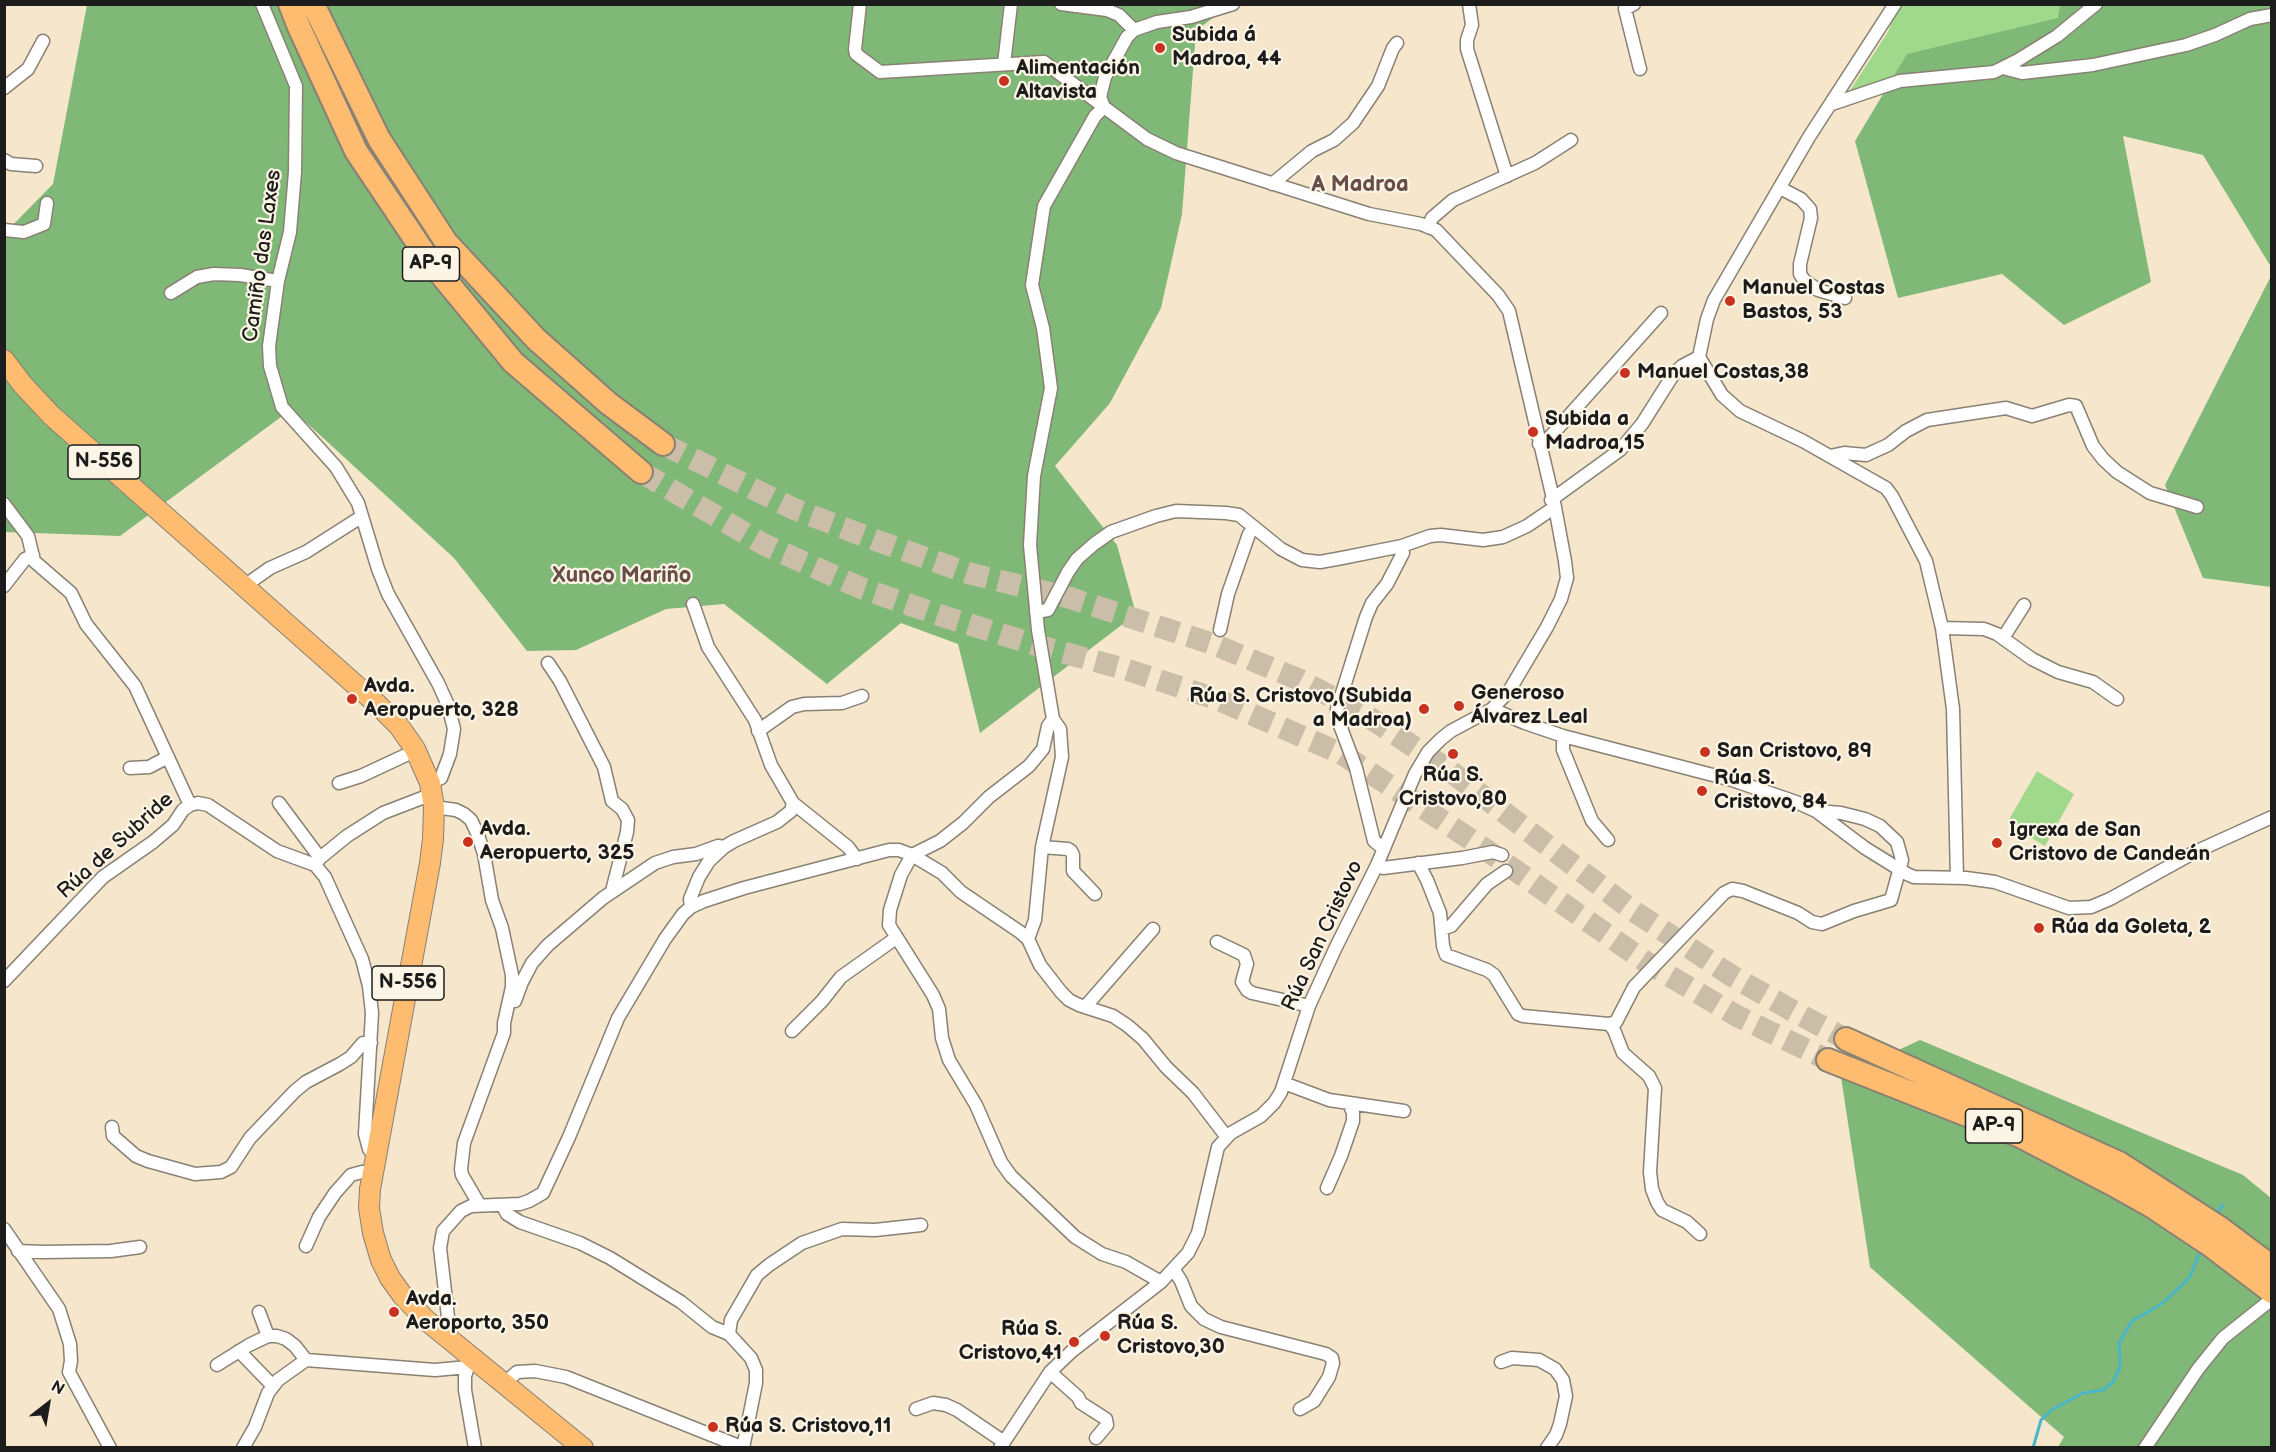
<!DOCTYPE html>
<meta charset="utf-8">
<style>
body{margin:0}
#map{position:relative;width:2276px;height:1452px;overflow:hidden;background:#f5e6cc;font-family:"Balsamiq Sans",sans-serif}
canvas{display:block}
.frame{position:absolute;inset:0;border:6px solid #1c1c1c;pointer-events:none}
.north{position:absolute;left:18px;top:1374px;width:60px;height:60px;-webkit-text-stroke:4px #fcf5e5;paint-order:stroke;rotate:31deg;font-size:16px;font-weight:700;line-height:24px;text-align:center;color:#1c1c1c}
.north::after{content:'';display:block;margin:auto;width:21px;height:27px;background:#1c1c1c;clip-path:polygon(50% 0,100% 100%,50% 72%,0 100%)}
</style>
<div id="map">
<canvas width="2276" height="1452"></canvas>
<div class="frame"></div>
<div class="north">N</div>
</div>
<script>
const c = document.querySelector('canvas').getContext('2d');
c.lineJoin = 'round';
function fill(path, color) { c.fillStyle = color; c.fill(path, 'evenodd'); }
const toPath = rows => new Path2D(rows.map(r => 'M' + r).join(''));
function strokePath(path, color, width, dash) { c.strokeStyle = color; c.lineWidth = width; c.lineCap = dash ? 'butt' : 'round'; c.setLineDash(dash || []); c.stroke(path); }
function label(font, color, halo, rows, align = 'center') {
  c.font = font + ' "Balsamiq Sans",sans-serif'; c.lineWidth = 4.5; c.setLineDash([]); c.textBaseline = 'middle'; c.strokeStyle = halo; c.fillStyle = color; for (const [text, x, y, turn = 0] of rows) {
    c.save(); c.translate(x, y); c.rotate((+turn || 0) * Math.PI / 180); c.textAlign = isNaN(turn) ? turn : align; if (halo) c.strokeText(text, 0, 0); c.fillText(text, 0, 0); c.restore();
  }
}
fill(toPath([
 [1897,5,2087,5,2064,26,1849,92,1888,32],
 [2037,771,2074,794,2045,846,2007,823]
]), '#a0d98b');
fill(toPath([
 [87,5,1229,5,1196,31,1182,214,1161,308,1110,403,1055,466,1117,545,1136,614,980,733,958,644,901,623,827,684,724,604,666,609,576,650,527,651,454,558,285,403,285,414,120,536,5,532,5,233,53,184],
 [2060,5,2271,5,2271,267,2203,155,2123,136,2151,282,2064,325,2002,274,1898,298,1855,141,1907,54,2058,18],
 [2271,276,2271,587,2203,578,2165,485],
 [1920,1040,2243,1175,2271,1198,2271,1447,2058,1447,2064,1437,1870,1267,1841,1077]
]), '#80b977');
strokePath(toPath([
 [2215,1215,2223,1205],
 [2033,1448,2041,1420,2053,1409,2083,1393,2103,1390,2113,1382,2120,1367,2119,1343,2132,1321,2163,1303,2190,1277,2201,1249]
]), '#4bb6c8', 3);
strokePath(toPath([
 [663,444,794,509,875,540,968,573,1070,598,1213,644,1300,680,1364,714,1446,768,1632,910,1732,976,1793,1011,1846,1039],
 [641,472,765,545,861,588,945,617,1046,648,1125,669,1219,700,1342,754,1482,847,1646,962,1737,1016,1828,1060]
]), '#cabea9', 22, [22, 11]);
const street = toPath([
 [262,4,296,86,295,172,290,232,278,281,269,346,270,366,282,407,336,467,358,503,378,569,388,594,438,683,448,705,454,729,450,754,441,778,430,783],
 [860,4,855,49,856,54,880,72,1044,62,1104,107,1095,116,1044,206,1032,285,1043,328,1051,388,1034,476,1030,545,1038,630,1053,719,1060,729,1062,757,1042,847,1035,920,1028,939],
 [1061,4,1107,10,1119,15,1134,30],
 [1469,4,1472,25,1467,40,1467,49,1507,176],
 [1634,4,1625,9,1640,69],
 [1004,64,1011,4],
 [2003,68,2022,73,2093,65,2186,45,2215,35,2250,19,2272,15],
 [4,88,28,69,43,41],
 [1832,104,1900,81,1994,72,2018,60,2057,36,2096,4],
 [4,160,11,164,36,166],
 [1272,184,1312,151,1334,140,1353,123,1378,86,1393,48,1397,43],
 [1780,188,1801,199,1810,209,1811,218,1800,264,1800,274,1804,280,1818,290,1845,298],
 [1428,227,1432,218,1453,200,1535,163,1571,140],
 [4,230,24,232,44,224,47,203],
 [171,293,197,277,214,274,240,275,278,281],
 [1699,357,1722,395,1740,411,1803,441,1886,488,1892,496,1926,561,1942,628,1953,709,1957,878],
 [1699,357,1707,319,1714,300,1809,137,1895,4],
 [1539,444,1549,438,1661,313],
 [1830,456,1844,453,1866,455,1888,445,1906,431,1927,420,2006,408,2032,416,2069,405,2076,406,2093,446,2103,459,2117,472,2150,493,2197,507],
 [1551,500,1620,450,1642,424,1673,375,1682,366,1699,357],
 [4,504,28,536,34,561,71,593,86,624,135,686,190,805],
 [4,586,25,559,33,555],
 [243,587,270,568,306,552,361,517],
 [693,604,708,647,755,720,771,765,793,803,848,847,857,859],
 [1036,612,1048,610,1068,572,1077,559,1094,544,1111,532,1156,516,1176,511,1226,513,1239,515,1281,549,1302,560,1320,562,1342,558,1402,546],
 [1942,628,1984,629,1997,634,2032,659,2058,672,2093,682,2117,699],
 [1220,630,1228,594,1249,534,1254,527],
 [2003,638,2024,605],
 [548,663,560,681,604,767,612,801,622,809,628,820,627,832,612,891],
 [1492,709,1525,723,1563,736,1732,780,1796,802,1816,811,1865,848,1907,874,1914,877,1966,878,1995,882,2069,908,2091,907,2110,899,2195,852,2272,817],
 [1053,719,1048,726,1043,749,1029,766,989,797,963,823,940,841,912,855,901,875,890,910,889,925,933,995,939,1009,942,1038,949,1060,976,1105,1001,1162,1011,1176,1075,1237,1102,1254,1126,1262,1161,1282],
 [758,731,792,707,804,704,842,703,862,696],
 [1563,736,1563,750,1592,821,1608,840],
 [130,768,149,767,168,757],
 [339,783,361,776,406,755,415,749],
 [279,803,320,858],
 [434,807,456,810,464,814,471,820,478,835,484,854,492,900,502,928,512,975,512,987,504,1023,504,1033,464,1143,461,1169,462,1175,479,1204],
 [1042,847,1068,849,1071,851,1073,855,1073,871,1095,894],
 [1384,849,1374,841,1356,768,1338,720,1337,709,1366,617,1372,603,1387,584,1403,553,1402,546,1430,536,1441,535,1483,540,1503,537,1527,526,1555,507],
 [1418,863,1427,880,1440,913,1443,946,1446,955,1487,970,1494,975,1518,1014,1523,1016,1609,1024,1616,1022,1634,987,1724,893,1732,889,1743,891,1798,913,1812,922,1822,924,1854,911,1891,900,1902,860,1897,842,1880,826,1865,819,1841,813,1817,811],
 [315,865,320,858,347,836,383,813,422,798,432,796],
 [1377,865,1383,868,1462,858,1493,852,1502,855],
 [691,907,690,899,699,877,709,861,724,847,734,841,777,822,791,811,793,803],
 [1442,929,1451,926,1487,884,1506,871],
 [1217,942,1244,955,1247,964,1242,982,1247,990,1252,993,1309,1006],
 [4,981,103,877,153,842,173,825,183,810,190,805,198,803,208,805,277,851,315,865,325,877,362,959,369,986,372,1013,365,1134,369,1149,376,1158],
 [515,1001,522,982,532,963,548,945,603,898,655,863,673,857,696,854,718,846,724,847],
 [1085,1007,1153,929],
 [1609,1024,1614,1030,1623,1053,1649,1076,1655,1088,1650,1172,1652,1189,1657,1202,1662,1210,1687,1222,1700,1234],
 [792,1031,822,1001,841,977,896,938],
 [1284,1083,1329,1100,1404,1111],
 [112,1127,113,1136,136,1156,148,1161,195,1174,221,1172,231,1167,250,1138,295,1091,306,1082,340,1064,351,1057,363,1043,371,1043],
 [1327,1188,1341,1156,1353,1121,1353,1113,1349,1103],
 [503,1206,507,1214,520,1222,580,1243,610,1258,681,1302,712,1327,729,1334,751,1358,756,1370,756,1383,743,1448],
 [4,1229,59,1309,70,1344,71,1361,69,1372,110,1448],
 [306,1246,319,1217,335,1193,351,1175,362,1172,373,1172],
 [18,1251,43,1252,111,1251,140,1247],
 [1174,1270,1181,1281,1191,1306,1204,1319,1221,1327,1326,1354,1332,1358,1333,1363,1329,1377,1314,1401,1300,1409],
 [259,1312,268,1336],
 [439,1331,448,1317,440,1248,443,1231,461,1211,471,1206,520,1204,529,1201,543,1193,569,1137,618,1018,665,939,683,914,691,907,704,901,744,888,889,850,899,850,912,855,942,873,961,892,1020,932,1028,939,1040,965,1061,992,1069,1000,1079,1005,1113,1016,1128,1026,1143,1039,1166,1067,1193,1093,1226,1136],
 [729,1334,731,1320,757,1275,769,1265,802,1243,842,1229,875,1230,921,1225],
 [239,1351,273,1386],
 [473,1362,468,1367,465,1376,465,1390,475,1448],
 [1501,1362,1512,1358,1539,1360,1555,1369,1563,1380,1566,1396,1560,1424,1556,1435,1547,1448],
 [217,1365,249,1345,268,1336,277,1336,286,1339,295,1346,306,1360],
 [1050,1372,1078,1397,1081,1403,1106,1419,1107,1425,1096,1438],
 [504,1384,517,1372,535,1371,566,1377,744,1448],
 [916,1409,933,1403,946,1405,957,1410,1004,1442],
 [243,1448,255,1427,268,1393,278,1380,306,1360,435,1370,468,1367],
 [1000,1448,1050,1372,1072,1351,1161,1282,1188,1253,1198,1233,1218,1147,1231,1133,1261,1116,1274,1103,1281,1092,1309,1006,1336,947,1377,865,1415,774,1428,752,1441,739,1451,731,1492,709,1509,691,1547,627,1561,599,1567,578,1565,561,1555,507,1509,311,1498,295,1436,230,1421,224,1369,214,1176,153,1147,139,1104,107,1100,97,1105,77,1127,37,1134,30,1157,22,1191,17,1233,4],
 [2145,1448,2198,1369,2223,1338,2272,1299]
]);
const primary = toPath([
 [4,360,23,385,51,415,377,704,399,726,415,749,430,783,434,807,433,839,430,863,370,1189,369,1208,373,1233,381,1260,390,1278,403,1296,426,1320,583,1448]
]);
const highway = toPath([
 [290,4,299,27,356,151,429,260,513,362,641,472],
 [313,4,379,139,446,242,536,339,608,403,663,444],
 [1846,1039,2119,1163,2220,1228,2272,1267],
 [1828,1060,2020,1136,2112,1184,2153,1207,2210,1245,2272,1292]
]);
strokePath(street, '#888174', 15);
strokePath(primary, '#888174', 22);
strokePath(highway, '#888174', 26);
strokePath(street, '#fff', 12);
strokePath(primary, '#fdbc70', 20);
strokePath(highway, '#fdbc70', 22);
for (const [x, y, r, color] of [
 [1160,48,6,"#c8321e"],
 [1004,81,6,"#c8321e"],
 [1730,301,6,"#c8321e"],
 [1625,373,6,"#c8321e"],
 [1533,432,6,"#c8321e"],
 [352,699,6,"#c8321e"],
 [1459,706,6,"#c8321e"],
 [1424,709,6,"#c8321e"],
 [1705,752,6,"#c8321e"],
 [1453,754,6,"#c8321e"],
 [1702,791,6,"#c8321e"],
 [468,842,6,"#c8321e"],
 [1997,843,6,"#c8321e"],
 [2039,928,6,"#c8321e"],
 [394,1312,6,"#c8321e"],
 [1105,1336,6,"#c8321e"],
 [1074,1342,6,"#c8321e"],
 [713,1427,6,"#c8321e"]
]) { const dot = new Path2D(); dot.arc(x, y, r, 0, 2 * Math.PI); c.fillStyle = color; c.fill(dot); strokePath(dot, '#fcf5e5', 2); }
for (const [x, y, w] of [
 [431,264,57],
 [104,462,72],
 [408,983,72],
 [1994,1126,57]
]) { const box = new Path2D(); box.roundRect(x - w / 2, y - 17, w, 34, 4.5); c.fillStyle = '#fcf5e5'; c.fill(box); strokePath(box, '#1c1c1c', 1.5); }
label('bold 20px', '#1c1c1c', null, [
 ["AP-9",431,264],
 ["N-556",104,462],
 ["N-556",408,983],
 ["AP-9",1994,1126]
]);
label('bold 21px', '#1c1c1c', '#fcf5e5', [
 ["Subida á",1172,36],
 ["Madroa, 44",1172,60],
 ["Alimentación",1016,69],
 ["Altavista",1016,93],
 ["Manuel Costas",1742,289],
 ["Bastos, 53",1742,313],
 ["Manuel Costas,38",1637,373],
 ["Subida a",1545,420],
 ["Madroa,15",1545,444],
 ["Avda.",364,687],
 ["Aeropuerto, 328",364,711],
 ["Generoso",1471,694],
 ["Álvarez Leal",1471,718],
 ["Rúa S. Cristovo,(Subida",1412,697,"right"],
 ["a Madroa)",1412,721,"right"],
 ["San Cristovo, 89",1717,752],
 ["Rúa S.",1453,776,"center"],
 ["Cristovo,80",1453,800,"center"],
 ["Rúa S.",1714,779],
 ["Cristovo, 84",1714,803],
 ["Avda.",480,830],
 ["Aeropuerto, 325",480,854],
 ["Igrexa de San",2009,831],
 ["Cristovo de Candeán",2009,855],
 ["Rúa da Goleta, 2",2051,928],
 ["Avda.",406,1300],
 ["Aeroporto, 350",406,1324],
 ["Rúa S.",1117,1324],
 ["Cristovo,30",1117,1348],
 ["Rúa S.",1062,1330,"right"],
 ["Cristovo,41",1062,1354,"right"],
 ["Rúa S. Cristovo,11",725,1427]
], 'left');
label('21px', '#1c1c1c', '#fcf5e5', [
 ["Camiño das Laxes",263,256,-82],
 ["Rúa de Subride",116,846,-42],
 ["Rúa San Cristovo",1323,936,-65]
]);
label('bold 22px', '#694d49', '#fcf5e5', [
 ["A Madroa",1360,185],
 ["Xunco Mariño",622,576]
]);
</script>
